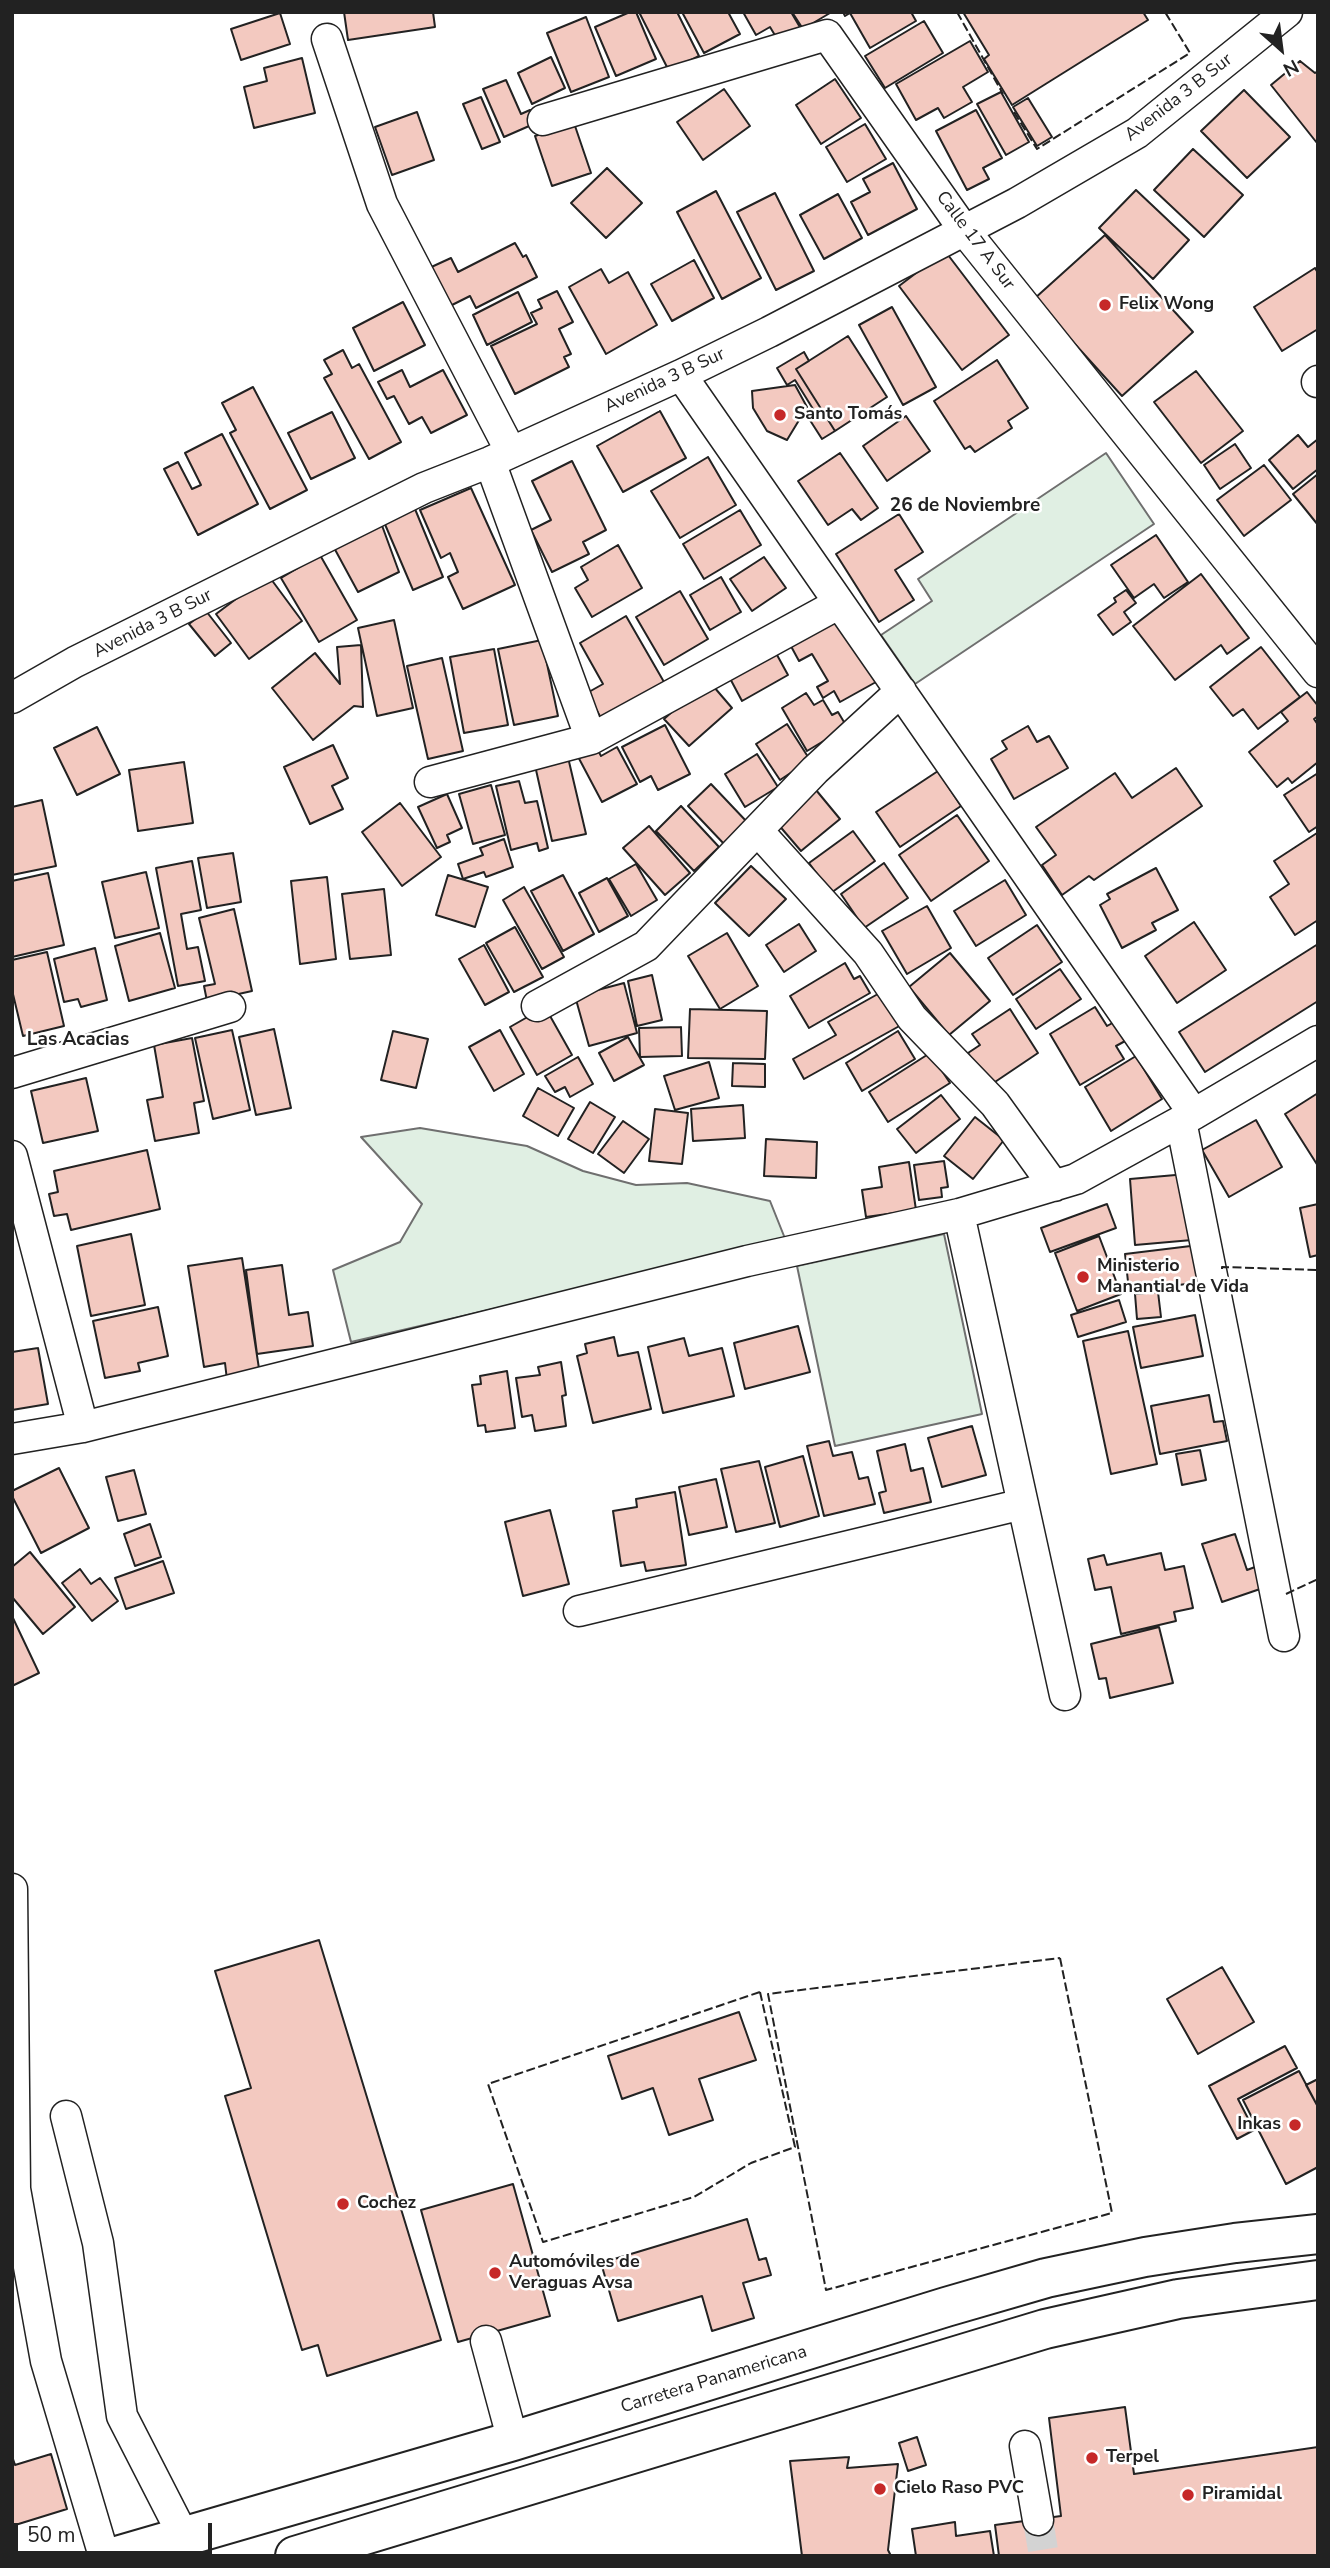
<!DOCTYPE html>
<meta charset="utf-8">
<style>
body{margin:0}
#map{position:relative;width:1330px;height:2568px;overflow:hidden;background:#fff;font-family:"Nunito Sans",sans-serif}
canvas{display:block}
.frame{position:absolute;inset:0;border:14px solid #222;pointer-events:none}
.north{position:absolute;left:1246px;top:14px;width:70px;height:70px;-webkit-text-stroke:5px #fff;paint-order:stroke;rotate:152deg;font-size:19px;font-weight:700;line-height:28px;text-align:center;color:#222}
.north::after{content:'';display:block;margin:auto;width:24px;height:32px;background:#222;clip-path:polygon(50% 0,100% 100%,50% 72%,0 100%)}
.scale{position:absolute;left:14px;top:2523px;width:198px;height:32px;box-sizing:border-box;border:4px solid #222;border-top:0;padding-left:9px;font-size:21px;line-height:24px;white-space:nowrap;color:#222;-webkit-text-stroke:5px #fff;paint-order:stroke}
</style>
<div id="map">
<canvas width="1330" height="2568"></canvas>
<div class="frame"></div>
<div class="north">N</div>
<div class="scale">50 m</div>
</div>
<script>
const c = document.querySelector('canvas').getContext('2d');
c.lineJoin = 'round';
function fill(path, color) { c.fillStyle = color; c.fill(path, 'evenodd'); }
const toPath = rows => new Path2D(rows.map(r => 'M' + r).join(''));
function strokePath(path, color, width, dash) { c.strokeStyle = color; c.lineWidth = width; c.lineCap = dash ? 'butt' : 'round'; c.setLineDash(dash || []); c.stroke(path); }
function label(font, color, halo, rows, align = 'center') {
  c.font = font + ' "Nunito Sans",sans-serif'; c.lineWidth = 5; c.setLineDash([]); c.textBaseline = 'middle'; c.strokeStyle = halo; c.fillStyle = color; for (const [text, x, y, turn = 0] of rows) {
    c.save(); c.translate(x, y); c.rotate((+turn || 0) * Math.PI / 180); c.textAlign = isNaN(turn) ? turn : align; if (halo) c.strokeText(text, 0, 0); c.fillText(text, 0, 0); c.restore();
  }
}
const green = toPath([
 [1106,453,1154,524,915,684,881,635,932,601,918,579,1106,453],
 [420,1128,527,1146,583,1171,636,1185,687,1183,770,1201,786,1241,351,1342,333,1270,400,1242,422,1204,361,1137,420,1128],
 [944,1234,982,1414,835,1446,797,1266,944,1234]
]);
fill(green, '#e0efe3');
strokePath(green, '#6f6f6f', 2);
const building = toPath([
 [344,12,433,12,435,27,348,40,344,12],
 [630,12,636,12,656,59,616,76,595,27,630,12],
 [643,12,677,12,699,56,669,71,640,14,643,12],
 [682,12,728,12,740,34,704,53,682,12],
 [743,12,791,12,801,29,779,42,770,27,756,35,743,12],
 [792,12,830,12,830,13,803,29,792,12],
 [843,12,911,12,916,21,870,48,850,13,845,16,843,12],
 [963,12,1143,12,1148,20,1012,105,984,59,989,55,963,12],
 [280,13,290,44,241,60,231,29,280,13],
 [586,17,609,77,571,92,547,33,586,17],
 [924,21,943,53,885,88,865,56,924,21],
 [970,41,988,72,963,87,972,102,944,118,938,108,916,120,896,84,970,41],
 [551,57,565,88,532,104,518,73,551,57],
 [302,58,315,113,254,128,244,87,267,81,264,68,302,58],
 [1300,61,1315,73,1318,71,1317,143,1271,85,1300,61],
 [835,79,861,118,821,144,796,105,835,79],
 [506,80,521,114,530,110,536,123,504,137,483,89,506,80],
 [724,89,750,126,703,160,677,122,724,89],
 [1244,90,1290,137,1247,178,1201,131,1244,90],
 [1001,92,1029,142,1006,155,977,104,1001,92],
 [481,97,500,142,482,149,463,104,481,97],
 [1028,98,1052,137,1037,146,1013,107,1028,98],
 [976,110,1002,158,983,168,989,179,967,190,936,131,976,110],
 [417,112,434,160,392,175,375,127,417,112],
 [574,123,591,173,552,186,535,136,574,123],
 [865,124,886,159,847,182,826,147,865,124],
 [1193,149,1243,195,1204,237,1154,190,1193,149],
 [893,163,917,209,868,235,851,202,870,192,863,179,893,163],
 [607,168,642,203,606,238,571,203,607,168],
 [1136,190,1189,240,1153,279,1099,228,1136,190],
 [716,191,761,278,722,299,677,212,716,191],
 [775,193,814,271,776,290,737,212,775,193],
 [838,194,862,238,824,259,800,215,838,194],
 [1105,235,1193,332,1122,396,1034,299,1105,235],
 [515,243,523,257,526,255,537,277,476,308,470,296,446,308,427,269,451,258,458,272,515,243],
 [945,251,1009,335,962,370,899,286,945,251],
 [694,260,714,298,672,321,651,284,694,260],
 [1315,268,1318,273,1318,329,1282,351,1254,307,1315,268],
 [601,269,609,283,628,272,657,325,606,354,569,287,601,269],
 [557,291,573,322,559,329,571,354,564,357,569,367,515,394,491,346,537,324,531,313,542,308,538,300,557,291],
 [518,292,532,322,487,345,473,315,518,292],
 [403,302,425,345,374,371,353,328,403,302],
 [892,307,936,387,903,405,859,325,892,307],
 [848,336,887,397,835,431,796,369,848,336],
 [343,350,352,368,359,364,401,442,369,459,324,378,332,374,324,360,343,350],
 [804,352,809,361,796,369,835,431,822,439,806,414,813,409,795,380,787,385,777,368,804,352],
 [997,360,1028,408,1008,421,1012,428,975,452,970,446,965,449,934,401,997,360],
 [402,370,410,387,443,370,467,415,431,433,422,417,409,424,394,396,387,399,378,382,402,370],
 [1196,371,1243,431,1201,463,1154,402,1196,371],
 [795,385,807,407,787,440,767,431,753,408,752,391,795,385],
 [253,387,307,490,270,509,230,433,236,430,222,403,253,387],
 [660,411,686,458,623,492,597,446,660,411],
 [332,412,355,458,311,479,288,433,332,412],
 [906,416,930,451,887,481,863,446,906,416],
 [222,434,258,504,198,535,164,469,178,462,192,489,201,485,185,453,222,434],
 [1298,435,1308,447,1318,439,1318,469,1293,489,1269,460,1298,435],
 [1235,444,1251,468,1220,489,1204,465,1235,444],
 [840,453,878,508,861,520,852,509,828,525,798,481,840,453],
 [708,457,736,505,680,538,651,491,708,457],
 [572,461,606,530,583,542,589,554,552,572,531,530,551,520,532,481,572,461],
 [1264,465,1291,500,1244,536,1217,500,1264,465],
 [1318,474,1318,525,1293,494,1318,474],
 [471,488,515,585,463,609,448,577,458,572,450,553,441,558,420,510,471,488],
 [415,509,443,577,413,590,384,522,415,509],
 [740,510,761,545,704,579,683,544,740,510],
 [899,514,923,552,895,570,914,600,879,622,836,554,899,514],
 [380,520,399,572,358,592,332,544,380,520],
 [1156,535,1188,582,1164,598,1154,584,1134,598,1111,565,1156,535],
 [618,545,642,588,592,617,575,588,588,580,581,567,618,545],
 [320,555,357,620,319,642,281,578,320,555],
 [764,557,786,588,752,611,730,579,764,557],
 [1201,574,1249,638,1227,654,1221,645,1175,680,1133,626,1201,574],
 [268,575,302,621,249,659,216,614,268,575],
 [721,577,741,612,710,630,690,595,721,577],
 [1126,590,1136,603,1124,612,1131,622,1113,635,1098,615,1116,602,1114,598,1126,590],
 [680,591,708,639,664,665,636,617,680,591],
 [836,610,876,682,840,702,834,691,823,698,817,687,828,681,812,654,799,661,786,637,836,610],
 [206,611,231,643,215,656,189,624,206,611],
 [626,616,664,682,601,718,587,693,603,684,580,643,626,616],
 [394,620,413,708,377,716,358,628,394,620],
 [542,640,558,716,514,725,498,649,542,640],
 [771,644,788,675,742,701,725,669,771,644],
 [361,645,363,707,354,706,313,740,272,688,315,653,340,684,337,647,361,645],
 [1261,647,1300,697,1258,729,1243,709,1233,716,1210,687,1261,647],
 [494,649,508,725,464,733,450,657,494,649],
 [442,658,463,751,428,759,407,666,442,658],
 [708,680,732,708,689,746,664,719,708,680],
 [1307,692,1318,706,1318,716,1314,719,1318,725,1318,762,1292,783,1288,778,1277,787,1249,752,1288,721,1281,712,1307,692],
 [806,693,814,705,823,700,832,715,838,712,847,727,807,751,782,708,806,693],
 [787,724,810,760,780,780,756,744,787,724],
 [665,725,690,774,658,790,651,776,640,782,622,747,665,725],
 [1028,726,1037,742,1049,736,1068,768,1014,799,991,759,1007,749,1002,741,1028,726],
 [97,727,120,774,77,795,54,748,97,727],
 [593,741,601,756,617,747,637,784,602,802,575,751,593,741],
 [333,745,348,778,332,786,343,809,310,824,284,767,333,745],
 [567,753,586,834,552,841,534,761,567,753],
 [757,754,778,787,745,807,725,774,757,754],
 [184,762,193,823,138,831,129,770,184,762],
 [1176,768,1202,806,1094,880,1089,876,1062,895,1042,865,1056,855,1036,827,1115,773,1132,798,1176,768],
 [938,771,961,806,900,847,876,812,938,771],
 [1318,773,1318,826,1309,832,1284,795,1318,773],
 [519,781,525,803,537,801,548,848,539,851,537,843,511,850,496,786,519,781],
 [711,784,748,823,725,845,688,806,711,784],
 [491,785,505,835,473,844,459,794,491,785],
 [816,790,840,819,801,851,777,823,816,790],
 [447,794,462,828,447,835,450,842,437,848,418,807,447,794],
 [42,800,56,866,12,875,12,807,42,800],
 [400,803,441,857,402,886,362,832,400,803],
 [681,806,719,847,694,871,656,831,681,806],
 [957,815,989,861,931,901,899,855,957,815],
 [649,826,690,873,665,895,623,848,649,826],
 [853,831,875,861,831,893,809,863,853,831],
 [1317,833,1318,920,1295,935,1270,897,1289,884,1274,861,1317,833],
 [504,839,513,867,486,877,484,872,463,879,458,864,483,855,480,848,504,839],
 [233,853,241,902,207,908,198,858,233,853],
 [192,861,201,910,181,914,187,949,198,947,205,981,178,986,156,868,192,861],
 [884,863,908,898,864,928,841,894,884,863],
 [636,864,657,900,631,916,609,879,636,864],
 [751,866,786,899,749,936,715,903,751,866],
 [1156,868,1178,910,1152,923,1156,930,1122,948,1100,905,1110,899,1107,894,1156,868],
 [146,872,159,928,115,938,102,882,146,872],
 [48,873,64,945,12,957,12,881,48,873],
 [448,875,488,887,475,927,436,915,448,875],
 [563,875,594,934,563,951,531,891,563,875],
 [327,877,336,959,300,964,291,881,327,877],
 [607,878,628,916,599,932,579,893,607,878],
 [1005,880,1026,915,976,946,954,911,1005,880],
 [524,887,564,957,542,969,503,900,524,887],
 [384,889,391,955,350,959,342,894,384,889],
 [927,906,951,948,907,974,882,931,927,906],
 [234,909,252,991,207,1001,204,986,215,984,199,918,234,909],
 [1194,922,1226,970,1177,1003,1145,956,1194,922],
 [799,924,816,951,784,972,766,945,799,924],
 [1037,925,1062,962,1013,995,988,958,1037,925],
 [515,927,543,977,514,992,486,943,515,927],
 [160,933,175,988,129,1001,115,946,160,933],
 [727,933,758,986,720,1009,688,956,727,933],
 [1318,944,1318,1001,1205,1072,1179,1032,1318,944],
 [484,945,509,992,485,1005,459,959,484,945],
 [95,948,107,1000,81,1007,78,999,64,1002,54,959,95,948],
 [47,952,64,1026,23,1036,12,990,12,960,47,952],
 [950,953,990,1001,949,1035,909,987,950,953],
 [845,963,854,979,860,976,870,993,809,1028,790,996,845,963],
 [1060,969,1081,999,1036,1029,1016,999,1060,969],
 [652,975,662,1020,637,1026,628,981,652,975],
 [624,983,637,1033,589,1046,575,996,624,983],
 [885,990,903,1024,804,1079,793,1059,836,1035,828,1022,885,990],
 [545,1007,572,1055,537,1075,510,1027,545,1007],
 [1095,1007,1107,1026,1116,1021,1127,1040,1116,1046,1124,1059,1080,1085,1050,1034,1095,1007],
 [690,1009,767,1011,765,1059,688,1058,690,1009],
 [1010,1009,1038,1053,989,1086,968,1053,980,1045,972,1034,1010,1009],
 [681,1027,682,1056,640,1057,639,1028,681,1027],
 [274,1029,291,1108,256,1115,239,1037,274,1029],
 [232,1030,250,1110,213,1119,195,1038,232,1030],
 [500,1030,524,1074,494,1091,469,1047,500,1030],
 [393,1031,428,1039,416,1088,381,1080,393,1031],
 [898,1031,915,1059,862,1091,846,1063,898,1031],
 [628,1037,644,1065,614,1081,599,1053,628,1037],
 [192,1038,204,1101,194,1103,199,1133,155,1141,147,1100,163,1097,154,1045,192,1038],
 [930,1053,950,1083,888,1122,869,1092,930,1053],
 [1136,1056,1162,1099,1111,1131,1085,1087,1136,1056],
 [578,1057,593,1084,570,1097,565,1087,555,1092,545,1076,578,1057],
 [709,1062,719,1098,675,1110,664,1076,709,1062],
 [733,1063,765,1064,765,1087,732,1086,733,1063],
 [86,1078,98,1131,43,1143,31,1091,86,1078],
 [538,1088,574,1108,558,1136,523,1116,538,1088],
 [1318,1093,1318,1166,1285,1114,1318,1093],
 [941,1095,960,1119,916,1153,897,1129,941,1095],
 [590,1102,615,1117,593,1153,568,1139,590,1102],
 [743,1105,745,1138,693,1141,691,1109,743,1105],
 [655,1109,688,1113,682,1164,649,1161,655,1109],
 [975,1117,1004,1140,973,1179,944,1156,975,1117],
 [1256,1120,1282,1167,1229,1197,1202,1150,1256,1120],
 [623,1121,649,1139,624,1173,598,1154,623,1121],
 [766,1139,817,1142,816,1178,764,1176,766,1139],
 [147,1150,160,1209,71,1230,67,1214,54,1216,49,1194,58,1192,54,1171,147,1150],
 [944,1161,948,1187,941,1188,942,1197,919,1200,914,1165,944,1161],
 [909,1162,916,1210,866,1217,862,1190,882,1187,879,1167,909,1162],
 [1187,1174,1192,1240,1135,1245,1130,1179,1187,1174],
 [1107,1204,1116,1228,1050,1252,1041,1228,1107,1204],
 [1318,1204,1318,1255,1310,1257,1300,1208,1318,1204],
 [131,1234,145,1305,91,1316,77,1246,131,1234],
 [1099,1236,1121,1294,1077,1311,1055,1253,1099,1236],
 [1199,1245,1203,1282,1129,1291,1125,1254,1199,1245],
 [242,1258,260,1375,227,1380,225,1363,204,1367,188,1266,242,1258],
 [282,1265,289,1315,308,1312,313,1346,257,1354,246,1270,282,1265],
 [1158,1292,1161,1317,1137,1319,1135,1294,1158,1292],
 [1119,1300,1126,1322,1078,1337,1071,1315,1119,1300],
 [158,1307,168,1356,138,1363,140,1371,105,1378,93,1321,158,1307],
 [1195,1315,1203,1356,1141,1368,1133,1327,1195,1315],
 [798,1326,810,1372,745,1389,734,1343,798,1326],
 [1128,1331,1157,1464,1111,1474,1083,1341,1128,1331],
 [614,1337,618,1356,638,1352,651,1409,593,1423,577,1356,587,1353,585,1344,614,1337],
 [684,1338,689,1356,722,1348,734,1396,663,1413,648,1347,684,1338],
 [38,1348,48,1404,12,1410,12,1352,38,1348],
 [561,1362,566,1395,562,1396,566,1426,535,1431,532,1415,522,1417,516,1378,540,1375,538,1367,561,1362],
 [507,1371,515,1428,486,1432,485,1425,478,1426,472,1385,481,1384,480,1376,507,1371],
 [1209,1395,1214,1422,1223,1421,1227,1441,1160,1454,1151,1406,1209,1395],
 [972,1426,986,1475,942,1487,928,1438,972,1426],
 [829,1441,833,1456,852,1452,859,1479,868,1477,875,1504,824,1516,807,1446,829,1441],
 [905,1444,911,1471,923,1468,931,1502,884,1513,879,1493,886,1491,877,1451,905,1444],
 [1200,1450,1206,1480,1182,1485,1176,1454,1200,1450],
 [803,1456,819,1516,780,1527,765,1467,803,1456],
 [759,1461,775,1523,736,1532,721,1469,759,1461],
 [59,1468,89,1528,41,1553,12,1496,12,1491,59,1468],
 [134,1470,146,1514,118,1521,106,1477,134,1470],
 [716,1479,727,1527,689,1535,679,1487,716,1479],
 [675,1492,686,1565,646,1571,644,1562,621,1566,613,1511,637,1507,636,1499,675,1492],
 [550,1510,569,1584,523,1596,505,1522,550,1510],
 [150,1524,161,1557,135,1566,124,1534,150,1524],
 [1235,1534,1247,1570,1255,1567,1263,1588,1222,1602,1202,1544,1235,1534],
 [30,1552,75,1607,43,1634,12,1597,12,1567,30,1552],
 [1161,1553,1165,1570,1184,1566,1193,1608,1174,1612,1176,1621,1121,1634,1111,1587,1095,1590,1088,1559,1104,1555,1107,1565,1161,1553],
 [163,1561,174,1593,126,1609,115,1578,163,1561],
 [80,1569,91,1584,100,1578,118,1601,92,1621,62,1583,80,1569],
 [12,1616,39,1673,12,1686,12,1616],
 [1159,1627,1173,1683,1110,1698,1106,1678,1099,1679,1091,1644,1159,1627],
 [319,1940,441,2340,327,2376,318,2345,302,2350,225,2096,251,2088,215,1971,319,1940],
 [1222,1967,1254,2022,1198,2054,1167,1999,1222,1967],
 [739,2012,756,2060,699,2079,713,2120,669,2135,653,2088,622,2099,608,2056,739,2012],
 [1285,2046,1297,2068,1238,2099,1254,2130,1237,2139,1209,2086,1285,2046],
 [1299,2071,1318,2107,1318,2167,1286,2184,1243,2100,1299,2071],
 [1318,2079,1318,2107,1306,2085,1318,2079],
 [513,2184,550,2316,458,2342,421,2210,513,2184],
 [747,2219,759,2260,766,2258,771,2275,743,2283,754,2318,712,2331,702,2296,618,2321,601,2263,747,2219],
 [1125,2407,1134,2474,1318,2447,1318,2556,999,2556,995,2525,1061,2516,1049,2418,1125,2407],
 [917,2437,926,2465,908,2471,899,2443,917,2437],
 [51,2454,67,2509,12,2526,12,2456,15,2465,51,2454],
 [849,2457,847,2468,898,2464,888,2550,891,2556,802,2556,790,2461,849,2457],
 [955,2522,956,2536,990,2531,994,2556,916,2556,912,2529,955,2522]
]);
fill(building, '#f3c9c0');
strokePath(building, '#222', 2);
strokePath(toPath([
 [1038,2520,1044,2556]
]), '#d3d3d3', 30, [30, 15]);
const minor = toPath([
 [327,39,382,204,511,452],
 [543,120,827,35,964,230,1318,672],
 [681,375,1194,1114,1318,1041],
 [1317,382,1318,381],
 [490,462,591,739],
 [12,698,75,662,424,488,490,462,681,375,769,332,1017,203,1137,133,1287,12],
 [430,782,591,739,838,604],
 [758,831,868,953,912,1018,995,1104,1054,1186],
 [537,1006,646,946,815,770,901,691],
 [12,1073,230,1007],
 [1181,1121,1284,1636],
 [12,1156,83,1427],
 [959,1214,1065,1695],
 [12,1439,83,1427,747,1261,959,1214,1076,1179,1194,1114],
 [579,1611,1023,1504],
 [12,1889,15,2189,46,2361,104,2556],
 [66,2116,98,2243,122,2416,184,2537],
 [486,2341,513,2441],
 [1025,2446,1038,2520]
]);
const highway = toPath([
 [117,2556,513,2441,946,2307,1046,2278,1145,2257,1235,2243,1318,2234],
 [295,2556,1045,2329,1178,2299,1318,2280]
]);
strokePath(minor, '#222', 33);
strokePath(highway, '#222', 42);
strokePath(minor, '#fff', 30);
strokePath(highway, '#fff', 38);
strokePath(toPath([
 [957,12,1003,94],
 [1014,112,1037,149,1190,53,1165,12],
 [1222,1269,1222,1267,1318,1270],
 [1286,1594,1318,1579],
 [1060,1958,1112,2213,826,2290,768,1994,1060,1958],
 [760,1992,795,2147,751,2163,694,2197,543,2242,488,2084,760,1992]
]), '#222', 2, [9, 3.5]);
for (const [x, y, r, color] of [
 [1105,305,7,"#c62828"],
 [780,415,7,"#c62828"],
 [1083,1277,7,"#c62828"],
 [1295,2125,7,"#c62828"],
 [343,2204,7,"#c62828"],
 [495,2273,7,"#c62828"],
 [1092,2458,7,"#c62828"],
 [880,2489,7,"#c62828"],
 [1188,2495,7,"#c62828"]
]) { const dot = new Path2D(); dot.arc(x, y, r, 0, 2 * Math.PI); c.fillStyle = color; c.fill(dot); strokePath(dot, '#fff', 2.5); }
label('18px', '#222', '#fff', [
 ["Avenida 3 B Sur",1179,98,-38],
 ["Calle 17 A Sur",975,241,53],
 ["Avenida 3 B Sur",665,381,-25],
 ["Avenida 3 B Sur",153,624,-27],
 ["Carretera Panamericana",714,2380,-17]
]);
label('bold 18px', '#222', '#fff', [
 ["Felix Wong",1119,305],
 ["Santo Tomás",794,415],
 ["Ministerio",1097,1267],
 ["Manantial de Vida",1097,1288],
 ["Inkas",1281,2125,"right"],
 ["Cochez",357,2204],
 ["Automóviles de",509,2263],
 ["Veraguas Avsa",509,2284],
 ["Terpel",1106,2458],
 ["Cielo Raso PVC",894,2489],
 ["Piramidal",1202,2495]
], 'left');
label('bold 19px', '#222', '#fff', [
 ["26 de Noviembre",965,506],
 ["Las Acacias",78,1040]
]);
</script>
